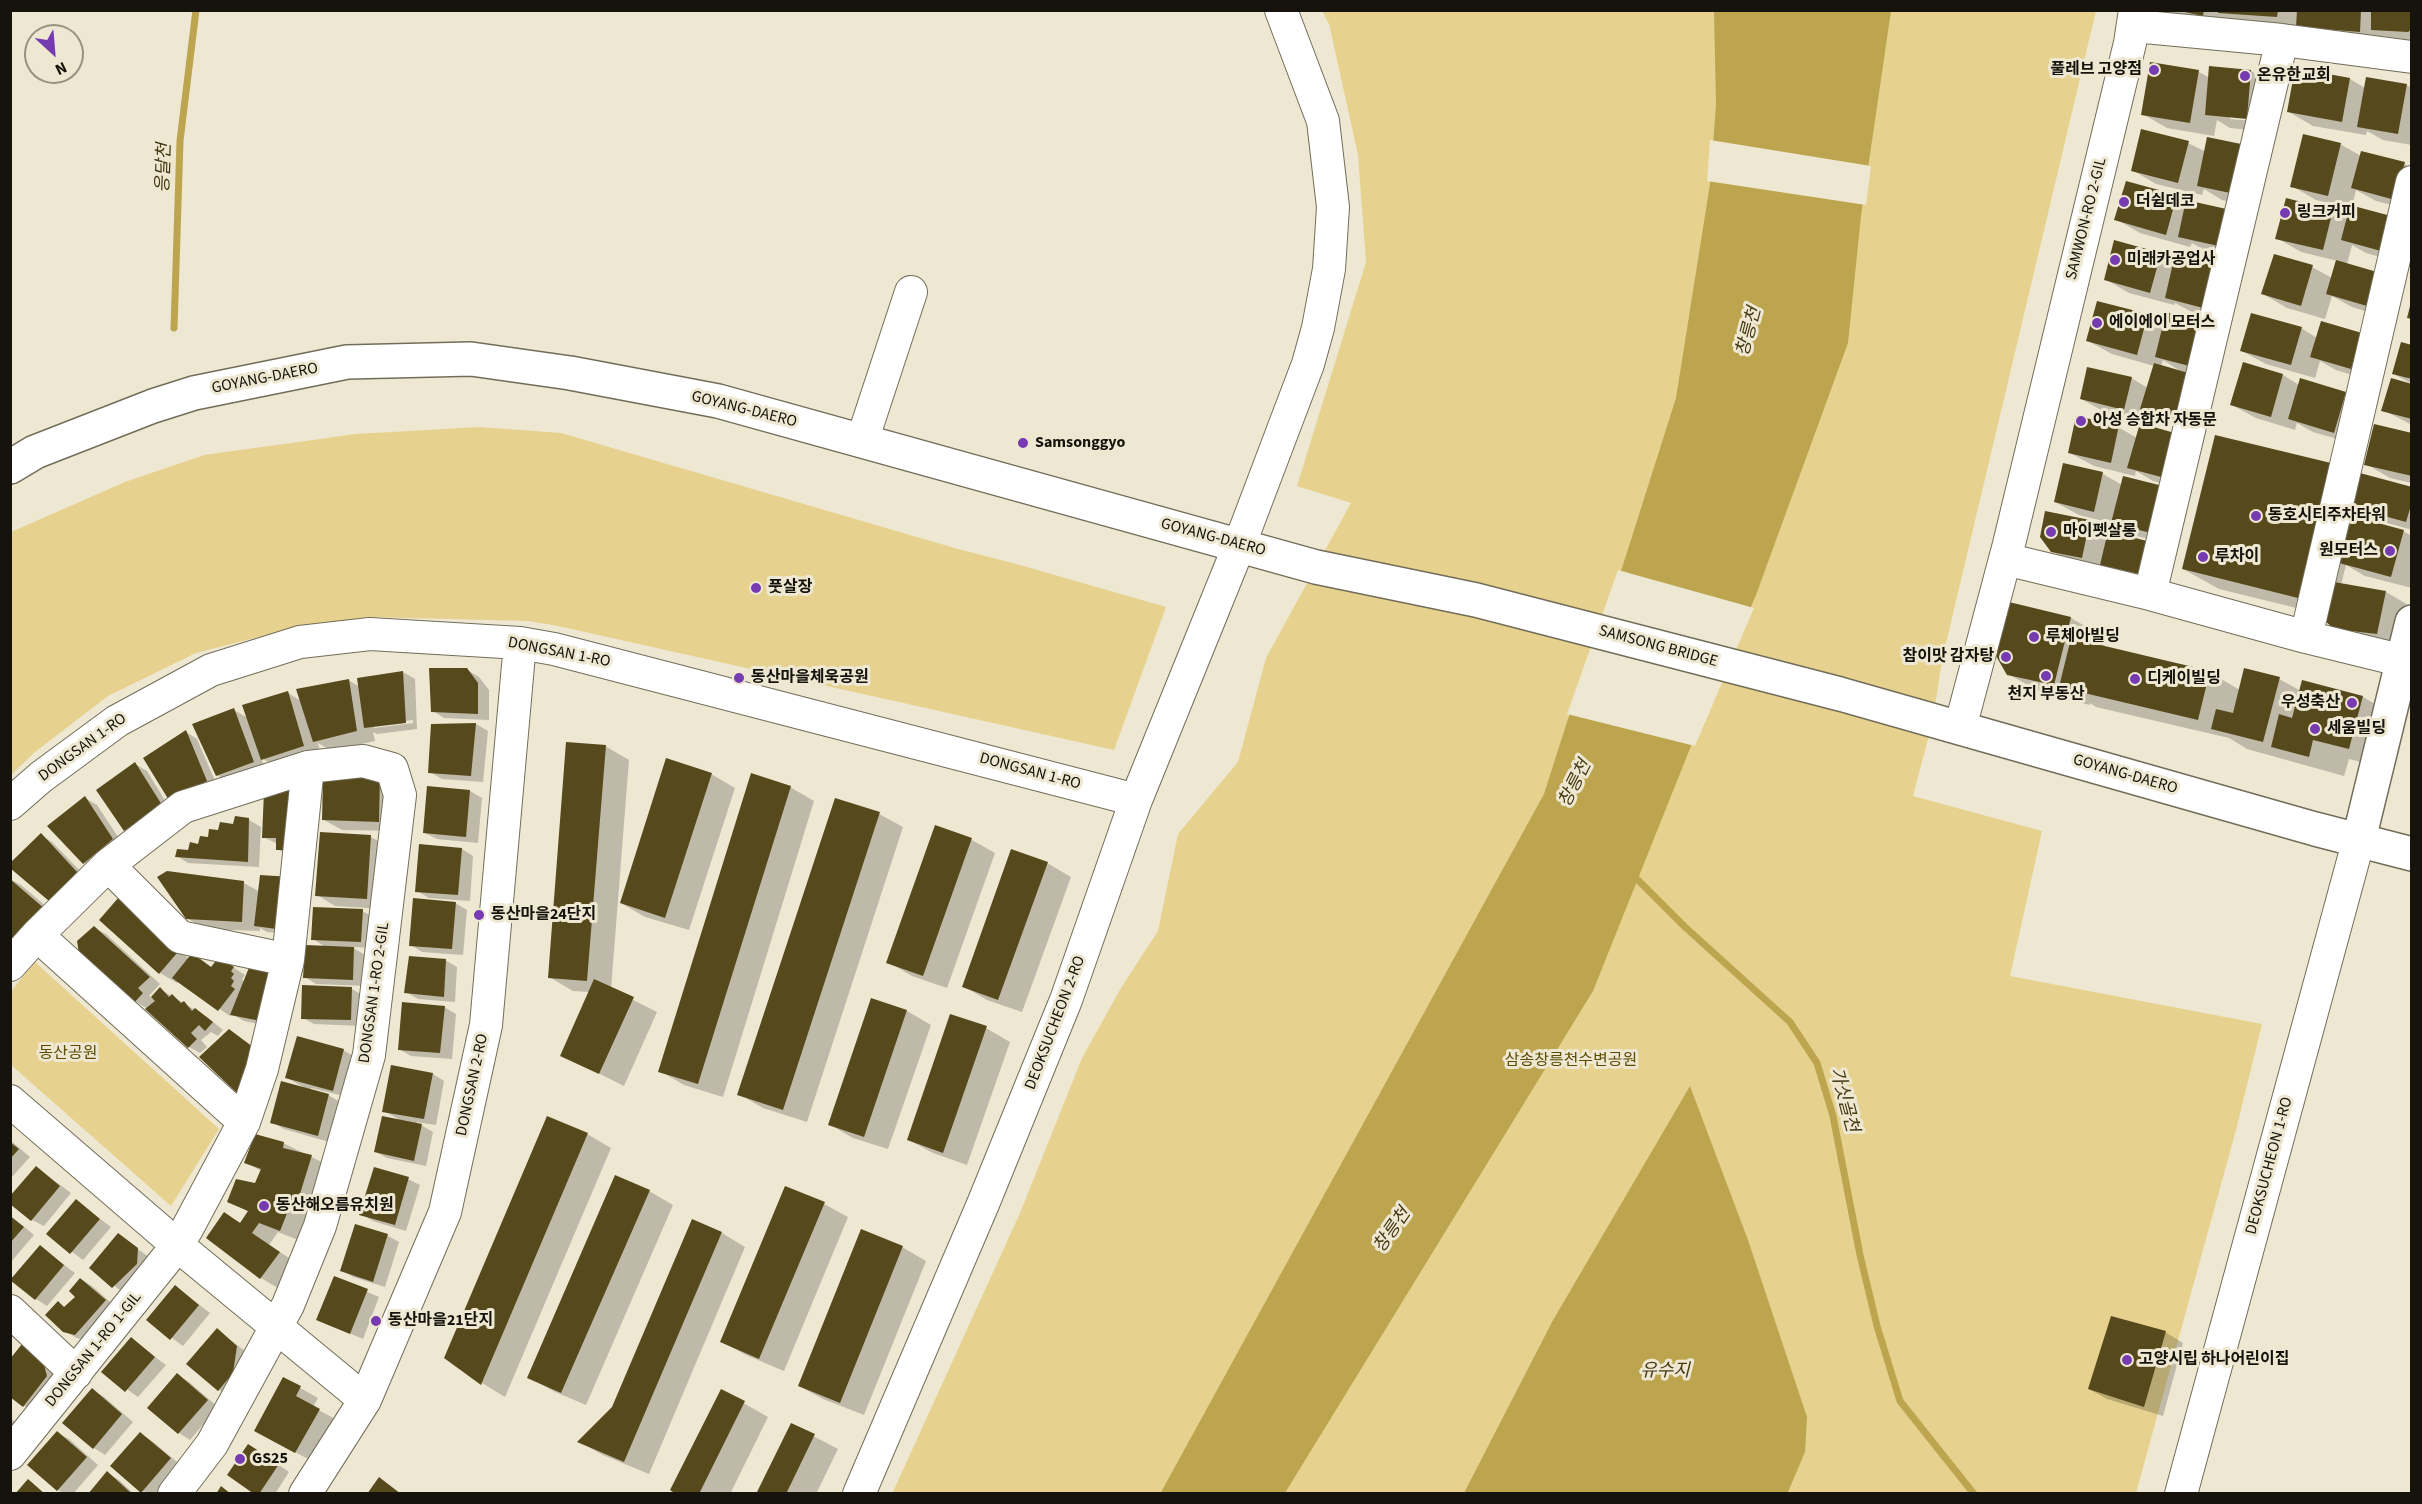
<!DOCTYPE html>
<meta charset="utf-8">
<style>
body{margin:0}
#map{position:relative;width:2422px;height:1504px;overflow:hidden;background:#eee8d2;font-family:"Source Sans 3",sans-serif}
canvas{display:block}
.frame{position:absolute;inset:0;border:12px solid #15130b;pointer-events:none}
.north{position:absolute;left:24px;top:24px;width:60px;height:60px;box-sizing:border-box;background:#eee8d2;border:2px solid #979382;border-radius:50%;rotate:154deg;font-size:16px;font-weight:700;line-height:24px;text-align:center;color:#15130b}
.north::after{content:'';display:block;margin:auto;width:21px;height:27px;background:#773bb1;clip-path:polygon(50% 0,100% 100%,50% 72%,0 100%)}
</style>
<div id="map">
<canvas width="2422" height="1504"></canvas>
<div class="frame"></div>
<div class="north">N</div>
</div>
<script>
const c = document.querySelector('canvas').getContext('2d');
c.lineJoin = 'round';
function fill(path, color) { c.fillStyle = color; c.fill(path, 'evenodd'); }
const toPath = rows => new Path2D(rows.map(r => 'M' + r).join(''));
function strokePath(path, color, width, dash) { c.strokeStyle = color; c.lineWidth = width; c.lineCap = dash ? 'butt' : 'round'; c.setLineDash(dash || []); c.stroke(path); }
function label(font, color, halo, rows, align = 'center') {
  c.font = font + ' "Source Sans 3","Noto Sans KR",sans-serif'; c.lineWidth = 6; c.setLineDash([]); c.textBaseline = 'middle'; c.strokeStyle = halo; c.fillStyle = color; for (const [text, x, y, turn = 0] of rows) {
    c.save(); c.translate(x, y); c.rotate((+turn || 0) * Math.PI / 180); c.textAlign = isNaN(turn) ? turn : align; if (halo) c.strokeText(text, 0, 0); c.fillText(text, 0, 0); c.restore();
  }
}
fill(toPath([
 [1322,11,2096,11,1942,660,1933,720,1913,796,2042,831,2010,976,2262,1024,2236,1130,2136,1493,892,1494,1020,1213,1082,1058,1121,988,1158,931,1178,834,1238,762,1266,658,1351,503,1297,486,1366,262,1358,155,1329,24],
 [480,427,561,433,958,549,1013,563,1166,607,1114,750,558,626,528,621,370,617,298,627,196,653,108,696,35,752,11,775,11,532,125,482,204,455,356,434],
 [35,962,219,1129,171,1206,11,1065,11,991]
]), '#e6d28e');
fill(toPath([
 [1714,11,1891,11,1861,216,1848,343,1756,595,1691,746,1593,991,1285,1493,1160,1494,1544,794,1567,722,1622,568,1676,398,1710,184,1716,105],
 [1690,1086,1748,1240,1807,1417,1805,1452,1788,1492,1464,1493,1552,1322]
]), '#bda54f');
fill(toPath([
 [1710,140,1871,166,1866,205,1707,181],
 [1618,570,1754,608,1695,746,1567,714]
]), '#eee8d2');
fill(toPath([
 [2158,10,2412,10,2412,44,2396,43,2384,36,2383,45,2244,26,2228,18,2227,29,2177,21],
 [2251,71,2275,85,2271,132,2230,128,2217,120,2214,136,2167,128,2143,114,2199,72,2210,78],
 [2230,116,2254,118,2254,121,2230,119],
 [2301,71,2350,79,2365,88,2406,85,2412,88,2412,145,2383,140,2367,131,2366,135,2313,126,2289,112],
 [2188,143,2206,152,2269,160,2259,207,2222,200,2204,189,2202,195,2156,184,2132,170],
 [2340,144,2361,156,2404,164,2412,168,2412,210,2376,201,2356,190,2352,207,2405,264,2366,253,2352,245,2347,264,2391,319,2352,307,2332,296,2325,319,2287,308,2263,294,2312,267,2332,278,2338,261,2301,252,2277,238,2287,200,2333,211,2348,220,2351,208,2316,200,2292,186],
 [2127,183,2177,196,2188,203,2231,211,2255,225,2247,260,2204,250,2192,243,2190,247,2140,233,2116,219],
 [2160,254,2175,263,2218,262,2242,276,2231,321,2190,311,2175,303,2174,305,2129,293,2105,279],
 [2147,316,2164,326,2204,322,2228,336,2217,379,2187,373,2216,389,2203,433,2166,422,2150,413,2148,422,2105,412,2081,399,2131,378,2148,388,2154,366,2112,354,2088,341],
 [2163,360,2182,372,2161,366],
 [2301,328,2317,338,2362,334,2376,382,2336,370,2320,361,2315,378,2266,364,2242,351],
 [2412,347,2412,384,2394,374],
 [2244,364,2283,375,2299,385,2345,393,2369,407,2358,445,2313,432,2297,423,2295,430,2256,418,2232,405],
 [2412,385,2412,425,2383,410],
 [2118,427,2137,438,2177,435,2201,449,2189,491,2153,481,2136,471,2135,476,2094,466,2070,453],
 [2412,435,2412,483,2390,478,2366,464],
 [2216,436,2412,489,2412,530,2377,520,2360,510,2358,519,2403,531,2412,536,2412,588,2365,576,2346,565,2341,585,2386,592,2410,606,2401,647,2359,642,2325,615,2219,589,2183,569],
 [2064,465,2103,474,2122,485,2175,546,2137,536,2115,524,2079,515,2055,502],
 [2046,513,2090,522,2109,533,2163,587,2126,578,2107,567,2106,571,2076,565,2052,551],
 [2071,618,2106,638,2104,647,2209,672,2240,690,2279,679,2301,691,2363,697,2398,717,2384,768,2349,759,2344,776,2247,749,2229,738,2096,707,2090,703,2090,705,2044,694,2008,674],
 [467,670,479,677,489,690,489,720,444,718,433,711],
 [403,672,415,679,417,729,377,734,373,732,375,741,332,751,318,743,321,756,281,769,261,758,265,768,229,782,217,775,234,710,248,718,288,693,301,701,348,680,360,687],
 [413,720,413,723,374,728,374,725],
 [476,724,488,731,483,782,442,779,430,772,433,725],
 [186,732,197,739,218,788,182,807],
 [605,746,629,760,611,989,657,1012,624,1086,562,1055,590,992,573,991,549,977],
 [135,764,147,771,172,812,137,836,125,829],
 [711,774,735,788,689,930,645,917,621,903],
 [380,777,396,831,342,830,324,820],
 [790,787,814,801,723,1097,684,1085,660,1071],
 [470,791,482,798,478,843,437,839,425,833],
 [266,793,289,856,277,849,278,844,263,837],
 [85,798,97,805,124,846,95,870,84,863],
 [879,814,903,827,807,1122,763,1108,739,1094],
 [249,820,261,827,259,867,188,863,177,856,189,852,219,832],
 [936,827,972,840,995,853,947,988,912,976,888,962],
 [41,835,52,842,89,880,62,906,50,899],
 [371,837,389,847,384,909,335,906,317,895],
 [462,849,473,856,470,901,429,898,417,891],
 [1047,863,1071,877,1022,1012,987,1000,963,986],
 [10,879,21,885,62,920,10,940],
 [244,883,260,892,288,934,267,932,260,928,260,931,205,929,187,918],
 [455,903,467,910,463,955,422,952,411,945],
 [362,911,374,917,373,948,352,947,365,955,364,986,316,984,305,977,327,948,313,939],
 [94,928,106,934,160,984,149,996,152,998,160,989,207,1017,223,1030,218,1036,211,1032,201,1040,207,1047,200,1053,189,1047,148,1009,135,1001],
 [174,945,189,959,212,968,231,966,245,975,242,979,278,1028,244,1021,232,1014,230,1016,179,981,177,983,160,973],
 [445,960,457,967,455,1002,418,999,406,992],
 [352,989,364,996,362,1026,314,1024,303,1018],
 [872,1000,907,1011,931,1025,888,1149,853,1138,829,1124],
 [444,1007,456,1014,452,1059,411,1056,399,1049],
 [986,1028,1010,1042,967,1165,933,1153,909,1140],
 [343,1050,355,1057,344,1096,311,1088,310,1091,328,1095,340,1102,329,1142,284,1129,272,1122,305,1088,287,1078],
 [433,1074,444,1081,436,1125,416,1122,433,1132,426,1166,387,1158,376,1152,400,1120,384,1111],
 [587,1134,611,1148,505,1397,482,1383],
 [10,1140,30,1157,10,1179],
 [283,1143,330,1166,298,1240,278,1232,269,1245,297,1263,278,1288,261,1278,224,1214,241,1223,249,1212,229,1201,255,1185,261,1171,246,1162],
 [37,1168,71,1193,44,1226,32,1220],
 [408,1179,420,1185,406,1231,373,1221,361,1214],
 [649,1191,673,1205,586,1405,553,1391,529,1377],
 [76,1201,111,1227,83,1260,48,1234],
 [824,1204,848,1217,784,1371,746,1355,722,1342],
 [10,1215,34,1235,10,1263],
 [356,1226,388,1236,399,1242,385,1287,353,1277,342,1270],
 [722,1233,745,1247,649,1474,603,1455,580,1442,613,1408],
 [118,1235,149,1257,125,1294,91,1268],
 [40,1247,75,1273,47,1306,36,1299],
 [902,1247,926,1261,864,1415,823,1399,799,1386],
 [335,1278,379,1297,363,1339,318,1320],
 [81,1279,92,1286,117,1308,87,1341,77,1338,64,1331,58,1303,66,1308,77,1296],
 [176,1287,210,1313,183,1346,148,1320],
 [217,1330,249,1354,231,1397,219,1390,188,1364],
 [2165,1332,2183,1343,2163,1416,2107,1399,2089,1389],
 [131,1339,166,1365,138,1397,103,1372],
 [34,1353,55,1370,58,1383,35,1412,23,1405],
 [177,1375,189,1382,218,1407,190,1440,179,1433],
 [284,1379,318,1398,313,1407,337,1420,314,1462,274,1441],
 [92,1390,104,1397,133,1422,105,1455,94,1448],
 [722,1391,768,1417,730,1494,679,1494],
 [10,1418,20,1426,10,1438],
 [792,1425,838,1449,816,1494,757,1494],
 [57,1433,69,1439,98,1465,73,1494,64,1494,58,1490,29,1465],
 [141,1434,152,1441,182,1466,158,1494,142,1491],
 [260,1452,289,1472,275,1494,257,1494],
 [107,1473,119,1480,134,1494,90,1494]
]), '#0003');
strokePath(toPath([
 [174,328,180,141,196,10],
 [1632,874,1685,927,1790,1022,1817,1063,1833,1116,1860,1255,1877,1326,1900,1401,1974,1494]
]), '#bda54f', 7);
fill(toPath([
 [2175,10,2204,10,2203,16],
 [2218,10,2278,10,2277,17,2218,13],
 [2297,10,2361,10,2360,32,2296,27],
 [2371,10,2412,10,2412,29,2408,32,2371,30],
 [2150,62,2199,70,2190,123,2141,115],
 [2209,66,2251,70,2247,119,2205,115],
 [2301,69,2350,78,2342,122,2287,112,2293,79],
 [2366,77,2407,84,2398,134,2357,127],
 [2141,129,2189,141,2178,183,2131,171],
 [2303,134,2341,143,2328,196,2290,187],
 [2207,137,2246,145,2235,194,2197,186],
 [2361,151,2405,162,2395,200,2351,188],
 [2126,181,2177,195,2166,235,2114,220],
 [2286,198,2333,210,2323,250,2275,239],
 [2186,200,2231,210,2223,247,2178,237],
 [2350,205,2391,216,2381,251,2341,240],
 [2114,240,2161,253,2150,293,2104,280],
 [2176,250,2219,260,2207,309,2165,298],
 [2274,254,2313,265,2301,306,2261,294],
 [2336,260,2377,272,2367,306,2326,294],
 [2097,301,2148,314,2137,355,2086,341],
 [2411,302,2412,302,2412,319,2407,318],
 [2166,312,2205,321,2193,367,2155,357],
 [2251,313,2302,327,2291,365,2240,351],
 [2321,321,2362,333,2351,369,2310,357],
 [2401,342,2412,345,2412,379,2392,374],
 [2243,362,2283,374,2271,417,2230,405],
 [2154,363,2192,374,2179,420,2140,409],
 [2087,367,2132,377,2124,410,2080,399],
 [2300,378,2346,392,2334,433,2288,419],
 [2391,378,2412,384,2412,419,2381,411],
 [2076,416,2119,425,2111,463,2068,453],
 [2140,423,2178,434,2165,478,2127,468],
 [2374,424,2412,433,2412,476,2364,465],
 [2215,435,2331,463,2298,598,2182,569],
 [2063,463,2103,472,2094,512,2054,502],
 [2360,473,2412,487,2412,502,2406,522,2351,507],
 [2123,476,2163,486,2151,533,2111,523],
 [2045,511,2090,520,2082,558,2051,552,2040,537],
 [2352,516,2404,530,2391,577,2339,563],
 [2108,531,2147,541,2139,574,2100,565],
 [2334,582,2386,591,2377,634,2334,629,2323,619],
 [2009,602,2071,617,2054,685,2007,675,1996,656],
 [2071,638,2210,671,2198,720,2059,687],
 [429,668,467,668,478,683,478,714,431,712],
 [2244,668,2280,677,2263,742,2211,729,2216,709,2233,713],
 [403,671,406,723,364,728,357,678],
 [349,679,357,731,313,742,296,689],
 [2302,680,2363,696,2349,749,2313,740,2309,757,2271,747,2279,714,2292,718],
 [288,691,304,746,261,760,242,705],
 [234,708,254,762,216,776,192,724],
 [476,723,471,776,428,773,431,724],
 [186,730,207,781,170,802,143,758],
 [566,742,606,745,587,981,548,978],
 [666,758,712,773,665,918,620,903],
 [135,762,162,805,124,831,96,790],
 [751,773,791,786,698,1084,658,1072],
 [380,775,379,822,322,820,323,778],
 [427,786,470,790,466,837,423,833],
 [284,788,297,797,292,850,276,850,276,838,262,838,264,792],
 [85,796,113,839,83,864,47,826],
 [835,798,880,812,783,1110,737,1095],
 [235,816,249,818,248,862,175,857,177,849,188,850,190,842,198,844,200,836,208,837,209,829,218,830,220,822,233,824],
 [935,825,972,838,923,976,886,963],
 [320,832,371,835,367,899,315,896],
 [41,833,78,873,49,901,10,868,10,863],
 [419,844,462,848,458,895,415,892],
 [1011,849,1048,862,998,1000,962,987],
 [167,871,244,881,242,922,186,919,157,877],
 [260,875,292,877,277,929,254,926],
 [10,879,45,909,10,942],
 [119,897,177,953,159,974,99,920],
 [413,898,456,902,452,949,409,946],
 [313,907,363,909,361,942,311,940],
 [94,926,150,977,138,988,143,993,134,1003,79,954,77,941],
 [305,945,354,947,353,980,303,978],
 [192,953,211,967,219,957,234,967,231,971,234,974,231,978,234,981,231,986,235,989,218,1011,172,978],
 [409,956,446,959,444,997,404,993],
 [250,965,278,973,266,1022,230,1015],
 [594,979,634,997,599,1074,560,1056],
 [302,985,352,987,351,1020,301,1019],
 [160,987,169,997,172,994,181,1003,184,1001,192,1011,195,1008,213,1022,205,1031,199,1025,191,1033,197,1039,188,1048,145,1009,155,1001,151,997],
 [871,998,907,1010,864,1137,828,1125],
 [402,1002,445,1006,440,1053,398,1050],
 [950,1014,987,1026,943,1153,907,1140],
 [229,1029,257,1050,248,1092,237,1093,199,1057],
 [297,1036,344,1049,333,1091,285,1078],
 [391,1065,433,1073,424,1119,382,1112],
 [281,1081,329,1094,318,1136,270,1123],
 [382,1116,422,1124,414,1161,374,1152],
 [547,1116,588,1133,481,1385,444,1358],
 [255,1134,284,1142,283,1148,312,1155,299,1197,294,1196,280,1231,259,1223,252,1233,280,1252,260,1279,206,1238,224,1212,240,1223,248,1211,227,1202,236,1179,255,1183,261,1169,244,1163],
 [10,1142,19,1149,10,1159],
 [36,1166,60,1186,31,1221,10,1204,10,1196],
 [374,1167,409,1177,395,1225,359,1215],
 [615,1175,650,1190,561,1393,527,1378],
 [785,1186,825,1202,759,1359,720,1342],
 [76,1199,100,1219,70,1254,46,1234],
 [10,1216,24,1227,10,1243],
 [692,1219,722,1232,624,1462,577,1442,612,1407],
 [355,1224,388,1234,373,1282,340,1271],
 [861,1229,903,1246,840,1403,798,1386],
 [118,1233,138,1248,137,1264,112,1288,89,1268],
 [40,1245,64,1265,35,1300,10,1280],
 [334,1276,368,1289,350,1334,316,1320],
 [80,1278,106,1300,75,1335,63,1332,45,1315,58,1301,64,1307,75,1297,69,1291],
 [175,1285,199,1305,170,1340,146,1320],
 [2111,1316,2166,1331,2144,1407,2088,1389],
 [217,1328,237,1346,233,1373,218,1391,186,1364],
 [131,1337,155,1357,125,1392,101,1372],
 [22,1344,43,1361,47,1376,23,1407,10,1397,10,1359],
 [177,1373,208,1400,178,1434,147,1408],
 [283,1377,301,1386,296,1396,320,1409,295,1453,254,1431],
 [92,1388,122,1414,93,1449,62,1423],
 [721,1389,745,1401,699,1494,676,1494,670,1490],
 [791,1423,815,1434,786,1494,756,1494],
 [57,1431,87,1457,57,1491,27,1465],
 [140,1432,171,1458,141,1493,110,1466],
 [248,1444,279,1464,259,1494,254,1494,227,1475],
 [107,1471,132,1494,88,1494],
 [379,1477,401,1494,367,1494],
 [28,1479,45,1494,15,1494],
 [221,1486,231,1494,216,1494]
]), '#56491c');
const minor = toPath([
 [2134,24,2145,27,2282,40,2412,57],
 [862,441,911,292],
 [2005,559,2150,594,2306,637,2412,663],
 [2150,594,2282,40],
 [2306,637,2412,182],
 [1960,728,2009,544,2130,43,2135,10],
 [10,804,41,777,117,721,211,670,300,642,370,634,520,643,554,649,1136,800],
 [108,865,180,937,288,960],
 [37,935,244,1122],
 [10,965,37,935,108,865,183,807,308,767,363,761,392,769,400,795,369,1055,320,1226,288,1305,212,1444,174,1494],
 [10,1101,177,1245,365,1400],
 [10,1311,76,1373],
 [10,1454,168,1257,187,1229,244,1122,262,1069,288,960,308,767],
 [305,1494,365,1400,445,1212,486,1025,520,643],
 [859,1494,983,1204,1066,1000,1136,800,1239,546,1308,364,1318,328,1329,269,1333,207,1323,121,1281,10],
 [2181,1494,2359,839]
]);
const major = toPath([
 [10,467,35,452,153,406,194,393,347,362,471,359,570,373,718,401,1316,567,1476,600,1840,694,2315,829,2412,854],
 [2359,839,2412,622]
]);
strokePath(minor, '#726d59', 34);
strokePath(major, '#726d59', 36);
strokePath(minor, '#fff', 32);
strokePath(major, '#fff', 33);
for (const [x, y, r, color] of [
 [2154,70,6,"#773bb1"],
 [2245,76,6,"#773bb1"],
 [2124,202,6,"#773bb1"],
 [2285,213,6,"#773bb1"],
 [2115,260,6,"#773bb1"],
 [2097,323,6,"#773bb1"],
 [2081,421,6,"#773bb1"],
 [1023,443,6,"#773bb1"],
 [2256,516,6,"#773bb1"],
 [2051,532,6,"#773bb1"],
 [2390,551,6,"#773bb1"],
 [2203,557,6,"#773bb1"],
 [756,588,6,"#773bb1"],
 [2034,637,6,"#773bb1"],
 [2006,657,6,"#773bb1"],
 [2046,676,6,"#773bb1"],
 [739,678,6,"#773bb1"],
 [2135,679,6,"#773bb1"],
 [2352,703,6,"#773bb1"],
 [2315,729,6,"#773bb1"],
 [479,915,6,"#773bb1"],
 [264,1206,6,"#773bb1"],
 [376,1321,6,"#773bb1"],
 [2127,1360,6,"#773bb1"],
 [240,1459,6,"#773bb1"]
]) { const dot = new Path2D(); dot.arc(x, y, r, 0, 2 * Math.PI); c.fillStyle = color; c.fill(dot); strokePath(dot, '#eee8d2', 2); }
label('bold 16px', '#15130b', '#eee8d2', [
 ["풀레브 고양점",2142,70,"right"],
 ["온유한교회",2257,76],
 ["더쉼데코",2136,202],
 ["링크커피",2297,213],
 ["미래카공업사",2127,260],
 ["에이에이 모터스",2109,323],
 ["아성 승합차 자동문",2093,421],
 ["Samsonggyo",1035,443],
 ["동호시티주차타워",2268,516],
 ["마이펫살롱",2063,532],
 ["원모터스",2378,551,"right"],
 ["루차이",2215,557],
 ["풋살장",768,588],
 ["루체아빌딩",2046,637],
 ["참이맛 감자탕",1994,657,"right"],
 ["동산마을체욱공원",751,678],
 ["디케이빌딩",2147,679],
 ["천지 부동산",2046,695,"center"],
 ["우성축산",2340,703,"right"],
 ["세움빌딩",2327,729],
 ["동산마을24단지",491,915],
 ["동산해오름유치원",276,1206],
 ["동산마을21단지",388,1321],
 ["고양시립 하나어린이집",2139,1360],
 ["GS25",252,1459]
], 'left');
label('16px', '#15130b', '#eee8d2', [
 ["SAMWON-RO 2-GIL",2087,219,-76],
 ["GOYANG-DAERO",265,379,-11],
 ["GOYANG-DAERO",744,410,14],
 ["GOYANG-DAERO",1213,538,15],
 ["SAMSONG BRIDGE",1658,647,15],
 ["DONGSAN 1-RO",559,653,11],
 ["DONGSAN 1-RO",83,748,-36],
 ["DONGSAN 1-RO",1030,772,15],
 ["GOYANG-DAERO",2125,775,16],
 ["DONGSAN 1-RO 2-GIL",375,993,-82],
 ["DEOKSUCHEON 2-RO",1056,1023,-69],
 ["DONGSAN 2-RO",473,1085,-78],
 ["DEOKSUCHEON 1-RO",2270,1166,-75],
 ["DONGSAN 1-RO 1-GIL",94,1350,-51]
]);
label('16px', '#5d4c06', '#eee8d2', [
 ["동산공원",68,1054],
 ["삼송창릉천수변공원",1571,1061]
]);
label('italic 18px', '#443914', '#eee8d2', [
 ["응달천",165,168,-88],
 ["창릉천",1750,332,-75],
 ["창릉천",1576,784,-63],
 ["가싯골천",1843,1100,75],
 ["창릉천",1393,1231,-55],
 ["유수지",1665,1372]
]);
</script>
